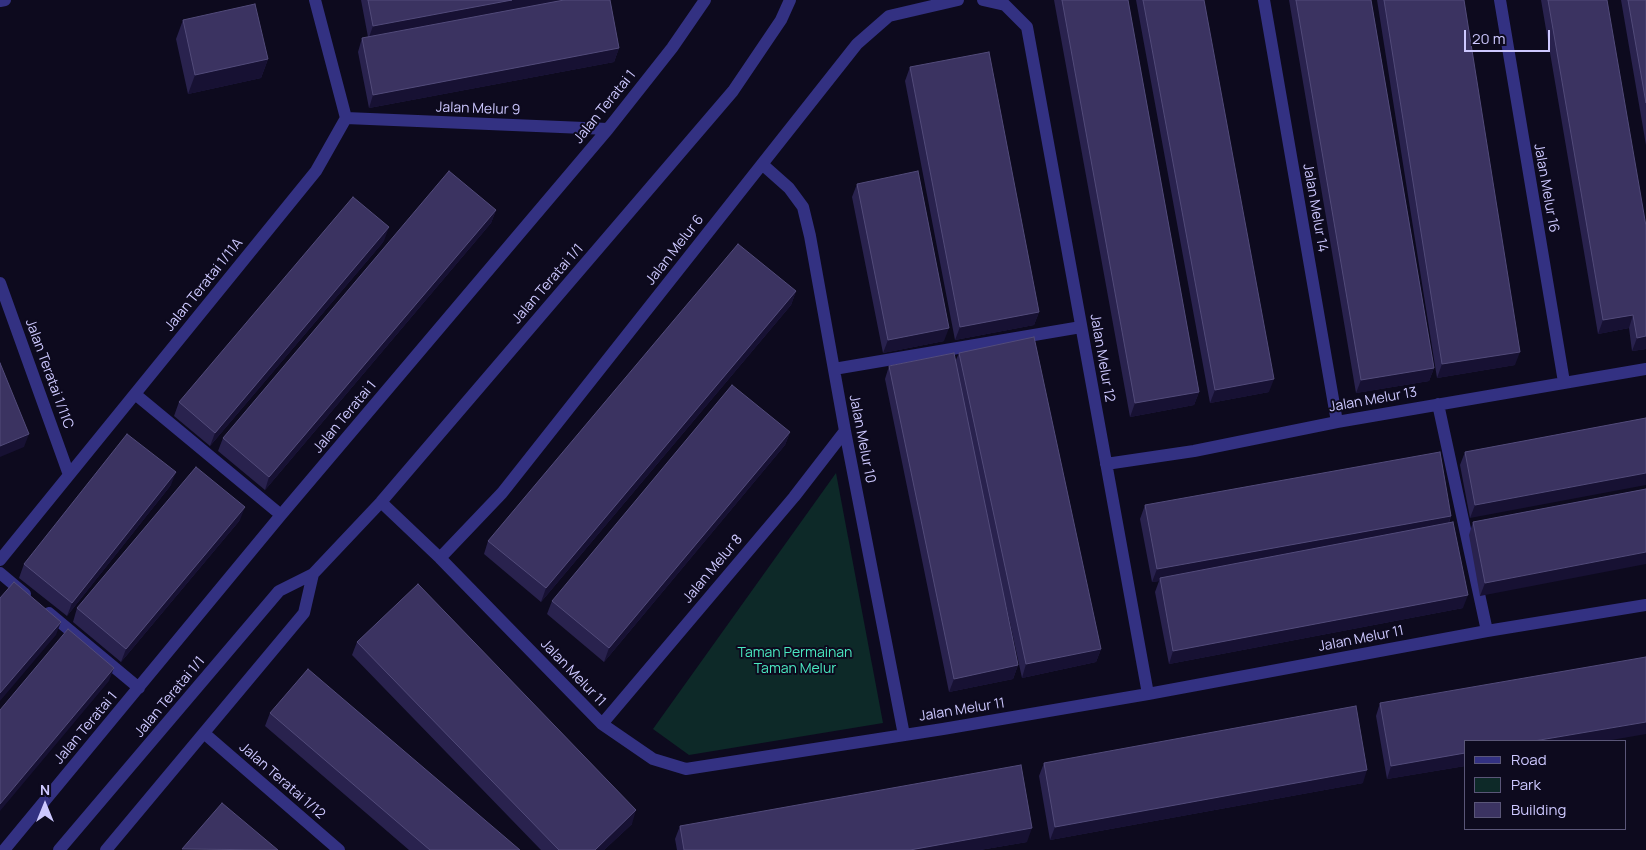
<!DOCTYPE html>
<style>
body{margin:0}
#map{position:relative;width:1646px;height:850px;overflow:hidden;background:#0d0a1e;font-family:Manrope,sans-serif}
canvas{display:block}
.legend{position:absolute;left:1464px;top:740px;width:162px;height:90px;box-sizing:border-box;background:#0d0a1e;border:1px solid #5a5678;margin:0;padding:6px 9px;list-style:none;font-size:15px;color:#cdc8ff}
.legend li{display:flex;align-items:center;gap:10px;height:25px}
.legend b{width:25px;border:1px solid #5a5678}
.north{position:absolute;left:20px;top:780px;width:50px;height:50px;-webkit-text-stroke:4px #0d0a1e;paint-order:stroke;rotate:0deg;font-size:14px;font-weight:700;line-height:20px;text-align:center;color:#cdc8ff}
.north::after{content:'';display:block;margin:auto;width:18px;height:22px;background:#cdc8ff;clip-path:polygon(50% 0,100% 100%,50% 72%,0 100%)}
.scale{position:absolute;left:1464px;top:30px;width:86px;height:22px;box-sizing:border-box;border:2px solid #cdc8ff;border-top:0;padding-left:6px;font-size:15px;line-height:18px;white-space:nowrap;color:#cdc8ff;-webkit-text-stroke:4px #0d0a1e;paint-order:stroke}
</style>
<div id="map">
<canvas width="1646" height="850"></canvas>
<ul class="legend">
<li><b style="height:6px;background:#333182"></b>Road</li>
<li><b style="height:14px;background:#0d2928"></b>Park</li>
<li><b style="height:14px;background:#3b3361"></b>Building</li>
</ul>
<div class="north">N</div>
<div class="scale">20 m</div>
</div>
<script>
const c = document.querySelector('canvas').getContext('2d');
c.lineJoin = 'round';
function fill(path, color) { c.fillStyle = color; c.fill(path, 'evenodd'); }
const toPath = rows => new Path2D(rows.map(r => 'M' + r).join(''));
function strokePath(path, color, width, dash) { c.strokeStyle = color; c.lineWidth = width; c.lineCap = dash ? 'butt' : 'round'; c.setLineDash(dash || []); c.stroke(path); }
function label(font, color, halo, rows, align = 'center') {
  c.font = font + ' Manrope,sans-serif'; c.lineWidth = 4; c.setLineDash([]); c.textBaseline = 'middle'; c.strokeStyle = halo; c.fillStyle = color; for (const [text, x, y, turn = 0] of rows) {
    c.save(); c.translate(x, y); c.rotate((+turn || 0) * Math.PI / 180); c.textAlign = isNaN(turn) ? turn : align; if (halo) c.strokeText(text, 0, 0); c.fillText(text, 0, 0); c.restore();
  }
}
fill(toPath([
 [836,473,883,723,689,755,653,729]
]), '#0d2928');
strokePath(toPath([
 [983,0,1005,5,1027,27,1148,694],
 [1264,0,1337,422],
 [1500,0,1564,382],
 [0,1,5,0],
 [346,118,608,129],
 [762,164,789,188,803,207,810,236,845,431,904,735],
 [0,283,69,475],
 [834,369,1081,327],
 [135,394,281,515],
 [1438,404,1487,631],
 [1106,464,1194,451,1337,422,1646,369],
 [381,502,440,558,602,724,653,759,686,769,943,729,1148,694,1487,631,1646,605],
 [440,558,502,493,857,44,889,16,958,0],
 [0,560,316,171,346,118,315,0],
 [0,573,25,594],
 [49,613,139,688],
 [602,724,794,497,845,431],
 [205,734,339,850],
 [4,850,281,515,608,129,672,48,705,0],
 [59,850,279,591,313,574,381,502,733,91,781,20,790,0],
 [106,850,304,613,313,574]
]), '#333182', 12);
fill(toPath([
 [361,0,610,0,619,48,614,62,369,108,358,52,362,38,368,37],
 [1054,0,1128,0,1199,392,1194,405,1130,417],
 [1136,0,1204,0,1269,392,1210,403],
 [1289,0,1371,0,1434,368,1429,381,1356,393],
 [1377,0,1464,0,1515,365,1437,378],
 [1541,0,1607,0,1646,349,1632,351,1629,328,1598,334],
 [1621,0,1646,0,1646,145],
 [183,20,268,59,261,78,188,94,176,39],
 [910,67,1039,312,1034,325,955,340,905,81],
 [857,184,944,341,883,353,852,197],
 [496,210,491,223,265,490,218,451,223,438],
 [384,241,210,446,174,416,179,402],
 [796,291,791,305,541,602,484,554,488,541],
 [959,353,1101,649,1096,662,1022,678,1005,600,1018,665,1013,679,949,692,885,379,889,366,955,362],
 [1646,418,1470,518,1460,465,1465,452],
 [790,432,785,445,604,662,547,614,552,601],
 [171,485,67,616,19,578,24,564],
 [1646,489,1480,596,1469,535,1473,522],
 [1145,505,1451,516,1449,523,1463,608,1169,664,1155,592,1159,581,1152,582,1140,519],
 [240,520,121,662,73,622,77,608],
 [357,642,632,824,604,850,541,850,352,655],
 [1380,703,1465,741,1465,766,1387,779,1376,716],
 [270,713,520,850,409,850,265,726],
 [1044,763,1363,783,1050,840,1039,776],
 [680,826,1027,842,980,850,677,850,675,839]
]), '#29224e');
fill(toPath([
 [512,0,577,0,368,40,373,26],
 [619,48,614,62,369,108,373,95],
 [268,59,261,78,188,94,195,75],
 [496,210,491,223,265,490,269,477],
 [389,227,384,241,210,446,215,433],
 [796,291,791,305,541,602,546,588],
 [1039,312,1034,325,955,340,960,327],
 [1633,315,1629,328,1598,334,1603,320],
 [949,328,944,341,883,353,888,340],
 [1646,336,1646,349,1632,351,1637,338],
 [1520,352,1515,365,1437,378,1442,364],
 [1434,368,1429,381,1356,393,1361,380],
 [1274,379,1269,392,1210,403,1215,390],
 [1199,392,1194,405,1130,417,1135,403],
 [790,432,785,445,604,662,609,648],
 [29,434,24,447,0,457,0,446],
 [176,472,171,485,67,616,72,603],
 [1646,473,1646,485,1470,518,1475,505],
 [245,507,240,520,121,662,126,649],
 [1451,516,1446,529,1160,578,1159,581,1152,582,1157,569],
 [1646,552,1646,564,1480,596,1485,583],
 [1468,595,1463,608,1169,664,1173,651],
 [61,622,56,635,0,701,0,693],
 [1101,649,1096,662,1022,678,1026,664],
 [1018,665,1013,679,949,692,954,679],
 [114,668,109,681,0,811,0,804],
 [1646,722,1646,734,1606,741,1534,741],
 [1465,753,1465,766,1387,779,1391,766],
 [1367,770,1363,783,1050,840,1055,827],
 [636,810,632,824,604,850,595,850],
 [1032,828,1027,842,980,850,910,850]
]), '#171133');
const building = toPath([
 [368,0,512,0,373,26,368,0],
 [564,0,610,0,619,48,373,95,362,38,564,0],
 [1062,0,1128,0,1199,392,1135,403,1062,0],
 [1143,0,1204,0,1274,379,1215,390,1143,0],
 [1296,0,1371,0,1434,368,1361,380,1296,0],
 [1384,0,1464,0,1520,352,1442,364,1384,0],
 [1548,0,1607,0,1646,226,1646,336,1637,338,1633,315,1603,320,1548,0],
 [1628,0,1646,0,1646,103,1628,0],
 [255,4,268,59,195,75,183,20,255,4],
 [989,52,1039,312,960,327,910,67,989,52],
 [449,171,496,210,269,477,223,438,449,171],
 [918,171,949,328,888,340,857,184,918,171],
 [353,197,389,227,215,433,179,402,353,197],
 [738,244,796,291,546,588,488,541,738,244],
 [1034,337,1101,649,1026,664,959,353,1034,337],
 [954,353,1018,665,954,679,889,366,954,353],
 [0,363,29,434,0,446,0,363],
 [732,385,790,432,609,648,552,601,732,385],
 [1646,418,1646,473,1475,505,1465,452,1646,418],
 [127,434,176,472,72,603,24,564,127,434],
 [1440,452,1451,516,1157,569,1145,505,1440,452],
 [196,467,245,507,126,649,77,608,196,467],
 [1646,489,1646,552,1485,583,1473,522,1646,489],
 [1453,522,1468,595,1173,651,1160,578,1453,522],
 [14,582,61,622,0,693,0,598,14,582],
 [418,584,636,810,595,850,559,850,357,642,418,584],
 [68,629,114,668,0,804,0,710,68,629],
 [1646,657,1646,722,1534,741,1465,741,1465,753,1391,766,1380,703,1646,657],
 [308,669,520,850,430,850,270,713,308,669],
 [1356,706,1367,770,1055,827,1044,763,1356,706],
 [1021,765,1032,828,910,850,684,850,680,826,1021,765],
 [222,803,278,850,182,849,222,803]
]);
fill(building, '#3b3361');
strokePath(building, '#524b7a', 1);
label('14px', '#cdc8ff', '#0d0a1e', [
 ["Jalan Teratai 1",605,107,-51],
 ["Jalan Melur 9",478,109,2],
 ["Jalan Melur 16",1546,188,80],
 ["Jalan Melur 14",1315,208,80],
 ["Jalan Melur 6",675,250,-52],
 ["Jalan Teratai 1/1",548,284,-49],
 ["Jalan Teratai 1/11A",204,285,-51],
 ["Jalan Melur 12",1102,358,80],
 ["Jalan Teratai 1/11C",49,374,70],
 ["Jalan Melur 13",1373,400,-10],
 ["Jalan Teratai 1",345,417,-50],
 ["Jalan Melur 10",862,439,79],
 ["Jalan Melur 8",713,569,-50],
 ["Jalan Melur 11",1361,639,-11],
 ["Jalan Melur 11",573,673,46],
 ["Jalan Teratai 1/1",170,697,-50],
 ["Jalan Melur 11",962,710,-9],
 ["Jalan Teratai 1",86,728,-50],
 ["Jalan Teratai 1/12",282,781,41]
]);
label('14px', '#4ae9c0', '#0d0a1e', [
 ["Taman Permainan",795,653],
 ["Taman Melur",795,669]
]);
</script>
